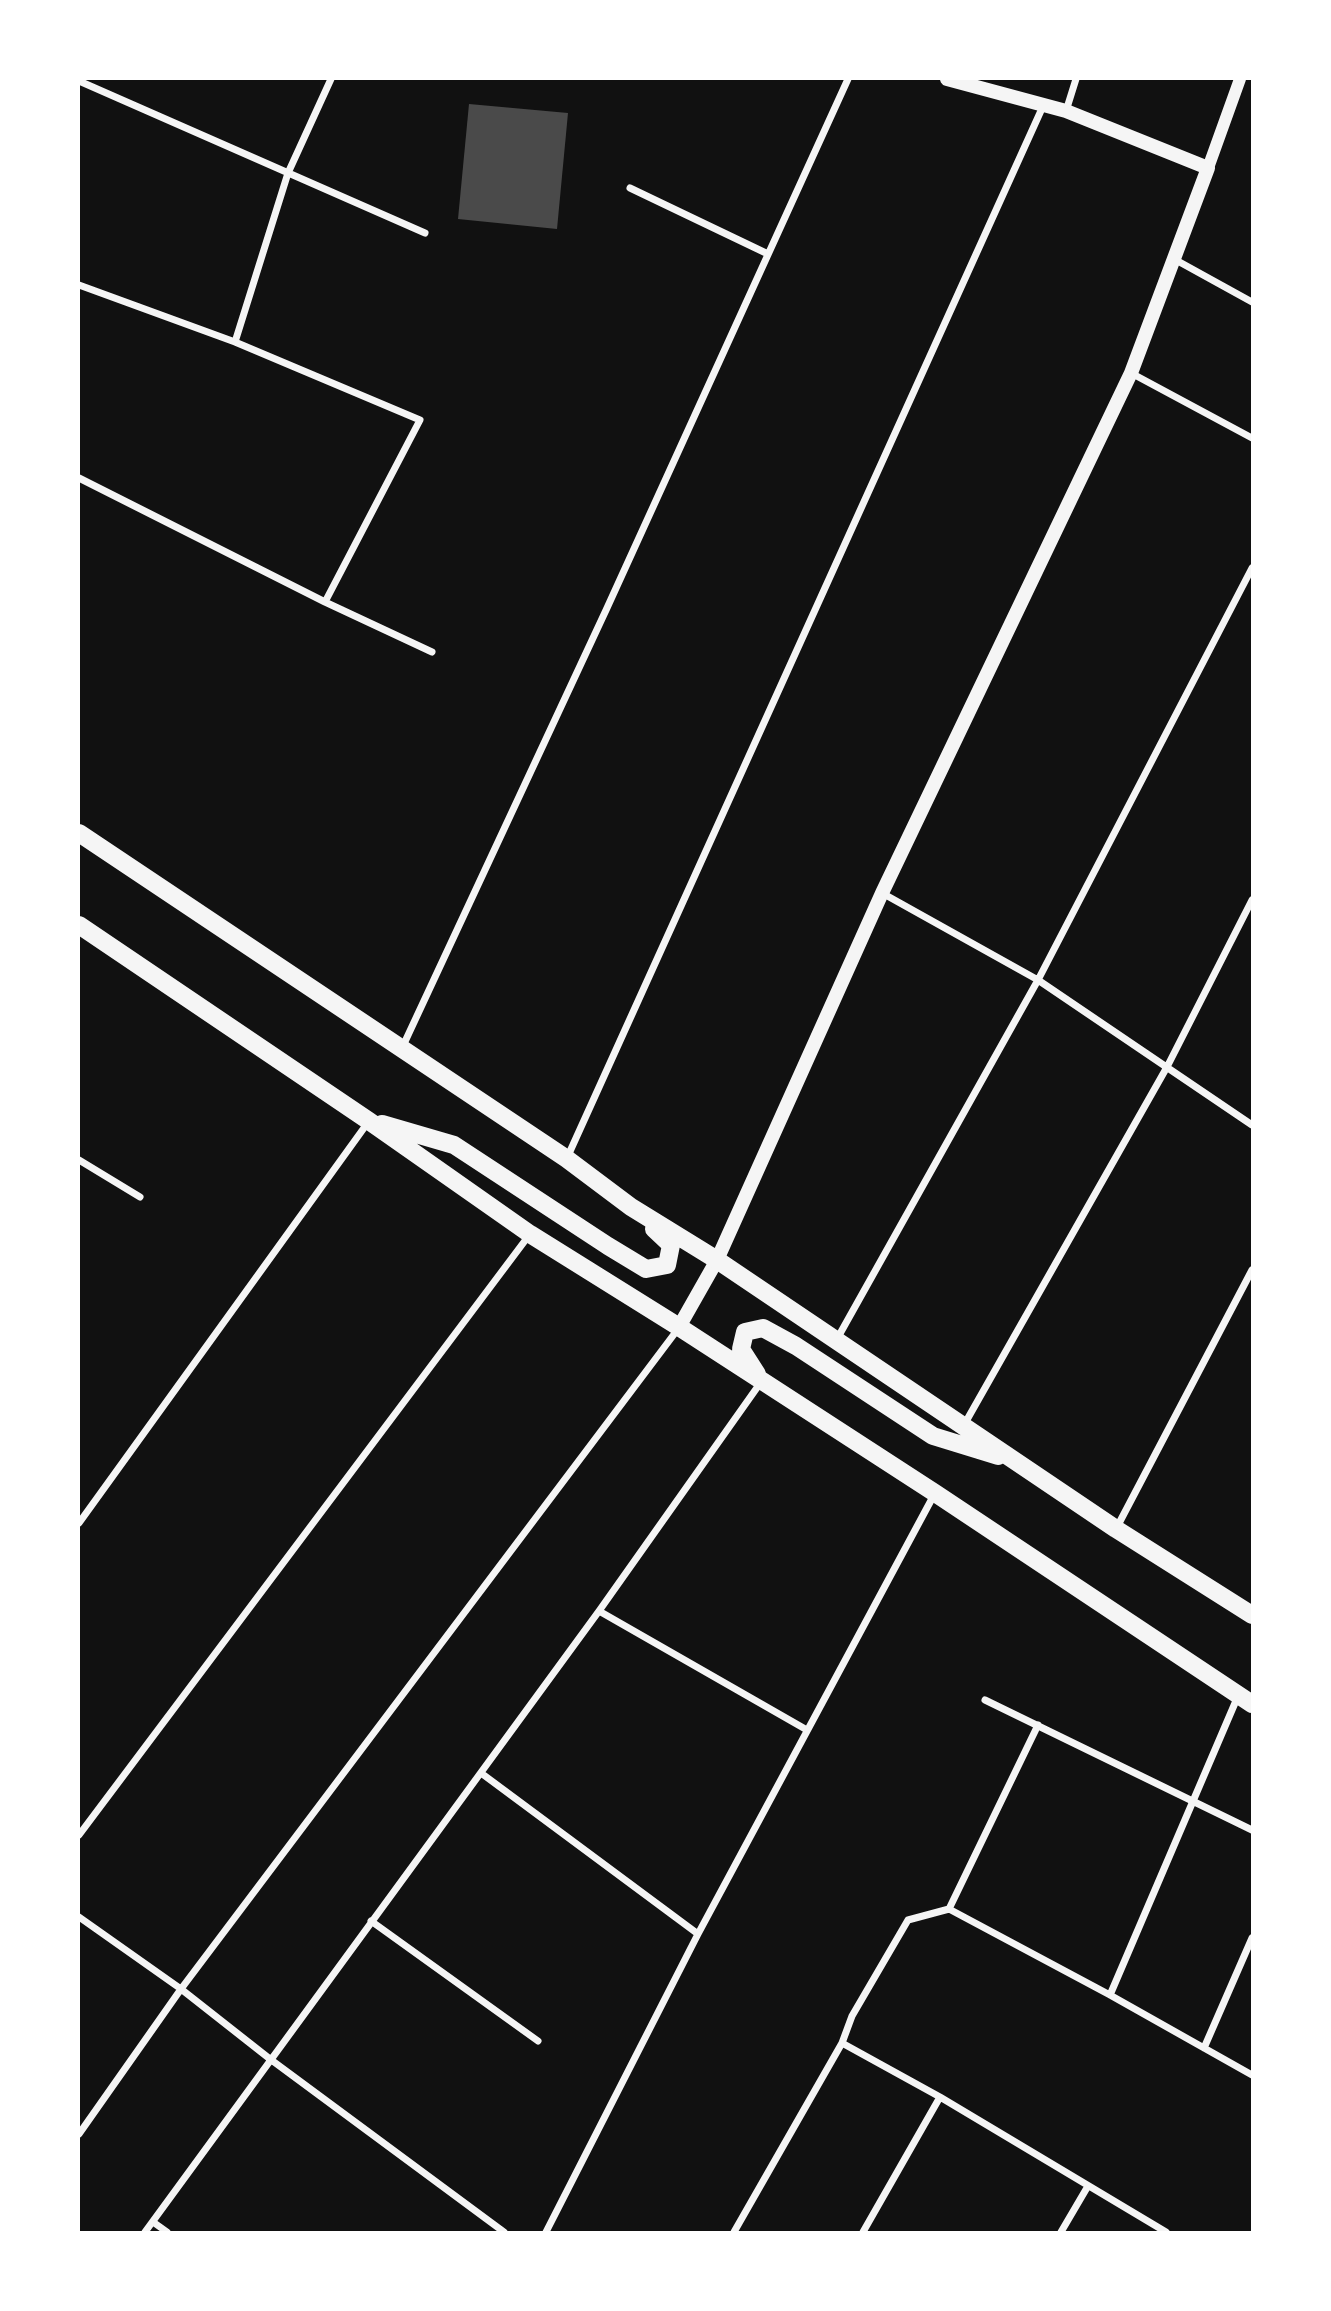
<!DOCTYPE html>
<style>
body{margin:0}
#map{position:relative;width:1331px;height:2311px;overflow:hidden;background:#111;font-family:Cabin,sans-serif}
canvas{display:block}
.frame{position:absolute;inset:0;border:80px solid #fff;pointer-events:none}
</style>
<div id="map">
<canvas width="1331" height="2311"></canvas>
<div class="frame"></div>
</div>
<script>
const c = document.querySelector('canvas').getContext('2d');
c.lineJoin = 'round';
function fill(path, color) { c.fillStyle = color; c.fill(path, 'evenodd'); }
const toPath = rows => new Path2D(rows.map(r => 'M' + r).join(''));
function strokePath(path, color, width, dash) { c.strokeStyle = color; c.lineWidth = width; c.lineCap = dash ? 'butt' : 'round'; c.setLineDash(dash || []); c.stroke(path); }
fill(toPath([
 [469,104,568,113,557,229,458,219]
]), '#4a4a4a');
strokePath(toPath([
 [79,81,425,233],
 [1066,111,1076,79],
 [630,188,768,254],
 [1174,259,1252,302],
 [79,285,235,342,420,420,325,602],
 [235,342,288,173,331,79],
 [1131,373,1252,438],
 [79,478,325,602,432,652],
 [882,893,1038,980,1252,1125],
 [402,1048,607,608,848,79],
 [567,1158,1044,104],
 [79,1160,140,1197],
 [837,1339,1038,980,1252,568],
 [964,1425,1167,1067,1252,900],
 [79,1523,369,1121],
 [1116,1529,1252,1270],
 [599,1611,807,1730],
 [985,1700,1252,1830],
 [481,1773,698,1934],
 [79,1835,530,1234],
 [949,1909,1110,1995,1252,2075],
 [79,1917,181,1989,270,2059,504,2232],
 [371,1921,538,2041],
 [1110,1995,1238,1696],
 [842,2043,940,2097,1166,2232],
 [1204,2048,1252,1938],
 [79,2134,181,1989,678,1329],
 [153,2222,167,2232],
 [145,2232,599,1611,761,1382],
 [546,2232,698,1934,935,1493],
 [734,2232,842,2043,852,2016,908,1920,949,1909,1038,1725],
 [863,2232,940,2097],
 [1061,2232,1088,2186]
]), '#f5f5f5', 7);
strokePath(toPath([
 [1208,168,1240,79]
]), '#f5f5f5', 12);
strokePath(toPath([
 [679,1327,717,1260,882,893,1131,373,1208,168,1066,111,947,79]
]), '#f5f5f5', 14);
strokePath(toPath([
 [79,833,567,1159,631,1207,717,1260,1116,1529,1252,1615],
 [79,925,369,1121,530,1234,679,1327,935,1493,1252,1704],
 [382,1124,454,1145,608,1246,646,1269,667,1265,671,1245,654,1229],
 [757,1374,741,1349,745,1332,763,1328,796,1346,933,1436,998,1456]
]), '#f5f5f5', 18);
</script>
